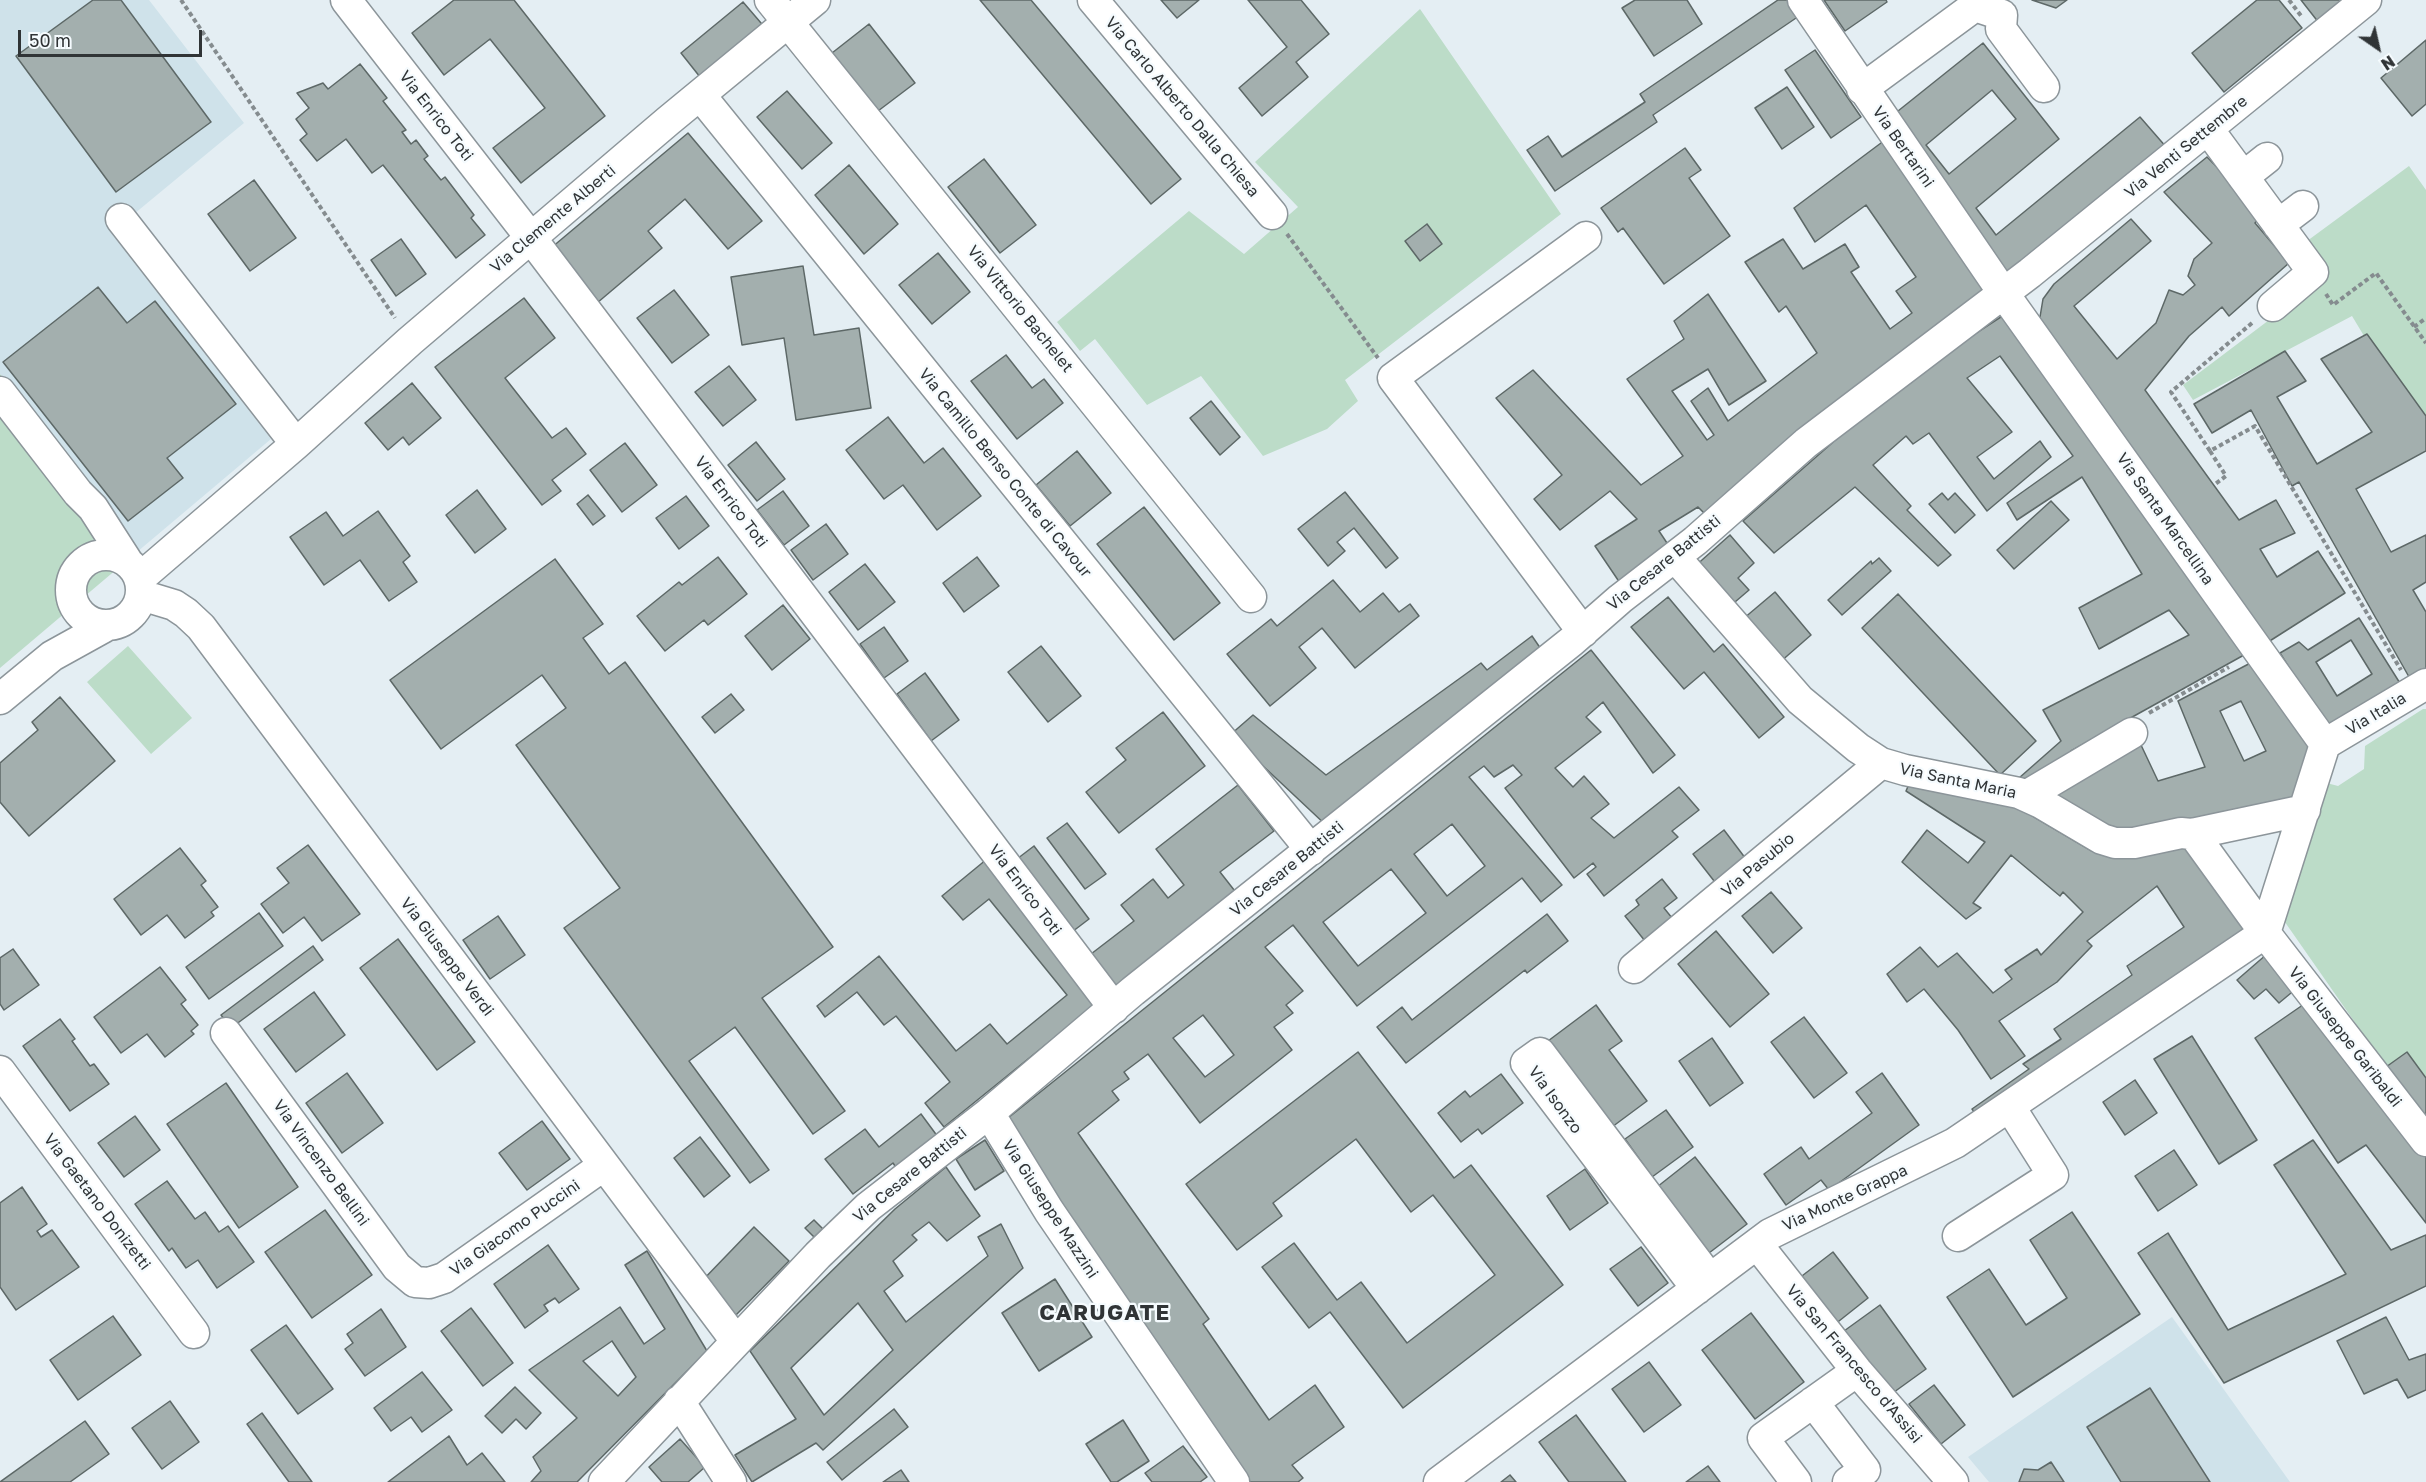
<!DOCTYPE html>
<style>
body{margin:0}
#map{position:relative;width:2426px;height:1482px;overflow:hidden;background:#e4eef3;font-family:"Golos Text",sans-serif}
canvas{display:block}
.north{position:absolute;left:2348px;top:18px;width:60px;height:60px;-webkit-text-stroke:4px #f5fbfe;paint-order:stroke;rotate:146deg;font-size:16px;font-weight:700;line-height:24px;text-align:center;color:#303436}
.north::after{content:'';display:block;margin:auto;width:21px;height:27px;background:#303436;clip-path:polygon(50% 0,100% 100%,50% 72%,0 100%)}
.scale{position:absolute;left:18px;top:30px;width:184px;height:27px;box-sizing:border-box;border:3px solid #303436;border-top:0;padding-left:8px;font-size:18px;line-height:21px;white-space:nowrap;color:#303436;-webkit-text-stroke:4px #f5fbfe;paint-order:stroke}
</style>
<div id="map">
<canvas width="2426" height="1482"></canvas>
<div class="north">N</div>
<div class="scale">50 m</div>
</div>
<script>
const c = document.querySelector('canvas').getContext('2d');
c.lineJoin = 'round';
function fill(path, color) { c.fillStyle = color; c.fill(path, 'evenodd'); }
const toPath = rows => new Path2D(rows.map(r => 'M' + r).join(''));
function strokePath(path, color, width, dash) { c.strokeStyle = color; c.lineWidth = width; c.lineCap = dash ? 'butt' : 'round'; c.setLineDash(dash || []); c.stroke(path); }
function label(font, color, halo, rows, align = 'center') {
  c.font = font + ' "Golos Text",sans-serif'; c.lineWidth = 4.5; c.setLineDash([]); c.textBaseline = 'middle'; c.strokeStyle = halo; c.fillStyle = color; for (const [text, x, y, turn = 0] of rows) {
    c.save(); c.translate(x, y); c.rotate((+turn || 0) * Math.PI / 180); c.textAlign = isNaN(turn) ? turn : align; if (halo) c.strokeText(text, 0, 0); c.fillText(text, 0, 0); c.restore();
  }
}
fill(toPath([
 [0,0,149,0,244,123,111,233,271,439,137,552,0,374],
 [2172,1317,2290,1482,1989,1482,1968,1457]
]), '#cfe2ea');
fill(toPath([
 [1420,9,1561,214,1345,380,1358,401,1327,429,1263,456,1201,376,1147,405,1095,339,1080,351,1057,322,1189,211,1244,254,1298,207,1255,162],
 [2409,166,2426,190,2426,439,2352,316,2193,400,2183,385,2326,277,2303,244],
 [0,374,137,552,0,668],
 [128,646,192,718,151,754,87,682],
 [2423,709,2426,709,2426,1078,2407,1052,2386,1067,2280,915,2323,782,2338,786,2364,769,2365,746]
]), '#bcdcc8');
const building = toPath([
 [93,0,121,0,211,122,116,192,16,56,93,0],
 [454,0,514,0,605,116,521,183,493,148,545,108,490,39,444,75,412,33,454,0],
 [980,0,1031,0,1181,179,1151,204,980,0],
 [1161,0,1199,0,1177,18,1161,0],
 [1248,0,1301,0,1329,34,1296,62,1308,77,1262,116,1239,88,1287,47,1248,0],
 [1635,0,1687,0,1702,24,1654,56,1622,8,1635,0],
 [1778,0,1793,0,1802,14,1653,115,1657,122,1555,191,1527,150,1548,136,1562,157,1645,102,1640,94,1778,0],
 [1824,0,1886,0,1887,2,1845,31,1824,0],
 [2032,0,2067,0,2056,8,2032,0],
 [2257,0,2279,0,2302,28,2224,92,2192,53,2257,0],
 [2301,0,2349,0,2319,23,2301,0],
 [743,2,767,30,704,82,681,53,743,2],
 [869,24,915,83,878,111,832,53,869,24],
 [2426,40,2426,104,2412,116,2381,78,2426,40],
 [1983,43,2059,139,1976,208,1996,235,2140,117,2167,148,2009,278,1893,115,1983,43],
 [1992,90,2016,119,1949,174,1926,145,1992,90],
 [1815,50,1861,117,1831,138,1785,70,1815,50],
 [360,64,387,98,383,101,406,130,402,132,411,144,416,140,428,156,424,159,441,180,445,177,474,215,471,218,485,235,456,258,383,165,372,173,346,139,317,161,300,140,307,134,296,119,309,108,297,93,323,83,328,89,360,64],
 [1787,87,1814,127,1782,149,1755,108,1787,87],
 [787,91,832,143,802,169,757,117,787,91],
 [688,133,762,221,728,249,685,199,648,231,662,248,597,303,551,248,688,133],
 [1885,140,1991,296,1704,513,1698,507,1659,531,1671,549,1620,583,1595,546,1637,519,1610,491,1560,530,1534,499,1562,475,1496,398,1533,370,1641,485,1683,456,1627,379,1684,339,1674,321,1708,294,1766,381,1729,405,1708,369,1672,391,1707,440,1714,435,1691,401,1708,388,1728,421,1817,353,1786,306,1779,312,1745,262,1783,239,1803,269,1845,244,1859,267,1851,272,1890,329,1912,313,1896,291,1916,277,1866,205,1815,242,1794,208,1885,140],
 [1685,148,1701,170,1689,178,1730,236,1664,284,1623,228,1618,232,1601,208,1685,148],
 [2207,157,2249,200,2258,219,2255,223,2289,263,2229,316,2222,307,2189,336,2145,390,2239,520,2276,500,2295,533,2260,549,2277,577,2318,551,2345,593,2265,644,2038,329,2043,299,2054,284,2131,219,2151,241,2074,306,2117,359,2156,323,2169,290,2183,295,2195,285,2188,276,2194,259,2212,243,2164,192,2207,157],
 [984,159,1036,225,1000,253,948,187,984,159],
 [849,165,898,224,864,254,815,195,849,165],
 [254,180,296,238,250,271,208,214,254,180],
 [1427,224,1442,244,1420,261,1405,241,1427,224],
 [401,239,426,274,396,296,371,260,401,239],
 [938,253,970,292,932,324,899,285,938,253],
 [803,266,814,335,859,328,871,408,796,420,784,338,742,345,731,277,803,266],
 [98,287,127,323,155,301,236,404,167,458,183,478,128,521,3,362,98,287],
 [674,290,709,335,672,363,637,318,674,290],
 [524,298,555,338,505,378,552,438,566,428,586,454,552,480,561,491,542,505,435,367,524,298],
 [2010,311,2253,650,2071,751,2076,757,2037,786,2019,778,2061,741,2043,710,2189,635,2169,610,2099,649,2079,608,2142,574,2082,477,2017,520,2007,503,2073,456,2000,356,1967,378,2012,432,1977,457,1994,479,2040,441,2051,457,1987,511,1929,433,1913,444,1906,436,1873,465,1911,506,1907,510,1951,555,1938,566,1855,487,1774,553,1743,521,1904,380,2010,311],
 [2367,334,2426,416,2426,451,2356,489,2391,552,2426,535,2426,582,2413,590,2426,612,2426,677,2413,684,2299,482,2292,486,2251,410,2212,433,2194,404,2285,351,2306,381,2277,397,2317,464,2372,432,2321,359,2367,334],
 [1006,355,1032,388,1044,379,1063,403,1017,439,971,381,1006,355],
 [729,366,756,400,723,426,695,392,729,366],
 [412,383,441,418,409,445,403,437,388,450,365,423,412,383],
 [1211,401,1240,437,1220,455,1190,418,1211,401],
 [888,417,924,463,943,448,981,496,937,530,903,485,884,499,846,450,888,417],
 [756,442,785,479,757,501,728,465,756,442],
 [625,443,657,485,622,512,590,470,625,443],
 [1077,451,1111,493,1070,526,1036,485,1077,451],
 [477,490,506,529,475,553,446,515,477,490],
 [783,491,809,526,784,545,757,510,783,491],
 [1345,492,1398,558,1386,568,1354,528,1337,542,1345,551,1328,566,1298,529,1345,492],
 [1942,493,1948,500,1955,493,1975,515,1955,533,1929,504,1942,493],
 [588,495,605,516,593,525,577,504,588,495],
 [686,496,709,526,679,549,656,518,686,496],
 [2051,501,2069,520,2014,569,1997,550,2051,501],
 [1144,507,1220,603,1174,640,1097,544,1144,507],
 [378,511,410,556,403,562,417,582,389,601,360,560,324,585,290,537,326,512,343,536,378,511],
 [826,524,848,554,813,580,791,550,826,524],
 [1730,535,1754,563,1738,578,1749,590,1728,608,1693,568,1730,535],
 [718,557,747,594,708,625,704,620,665,651,637,616,679,582,682,585,718,557],
 [977,557,999,586,964,612,943,583,977,557],
 [1879,558,1891,571,1842,615,1828,600,1871,561,1872,564,1879,558],
 [555,559,603,624,583,638,609,674,625,662,833,947,762,998,845,1111,813,1134,735,1027,689,1061,769,1170,750,1183,564,928,620,888,516,745,566,708,542,675,441,749,390,680,555,559],
 [865,564,895,602,858,630,829,592,865,564],
 [1333,580,1360,612,1383,593,1399,612,1410,604,1419,616,1355,668,1322,628,1299,647,1316,668,1270,706,1227,654,1271,619,1277,626,1333,580],
 [1775,592,1811,635,1779,663,1743,619,1775,592],
 [1898,594,2036,741,2000,775,1862,628,1898,594],
 [1668,597,1714,652,1723,644,1784,717,1759,738,1704,672,1684,689,1631,627,1668,597],
 [783,605,810,639,772,670,745,636,783,605],
 [2359,618,2403,688,2330,734,2280,653,2299,642,2308,650,2359,618],
 [2351,640,2372,674,2337,696,2316,662,2351,640],
 [884,627,908,661,884,678,860,644,884,627],
 [1532,636,1545,655,1328,827,1230,735,1253,715,1326,775,1481,663,1487,670,1532,636],
 [1041,646,1081,696,1048,722,1008,672,1041,646],
 [1591,650,1675,755,1653,773,1603,702,1586,717,1601,732,1555,768,1573,787,1584,776,1609,804,1591,818,1614,838,1679,787,1699,810,1672,831,1678,837,1604,896,1587,874,1596,867,1593,863,1574,878,1505,788,1522,775,1513,765,1494,777,1484,766,1469,777,1562,885,1541,902,1522,878,1357,1006,1293,925,1265,947,1303,991,1286,1005,1293,1013,1274,1027,1292,1050,1200,1123,1148,1054,1124,1072,1129,1079,1112,1091,1119,1100,1078,1133,1209,1319,1203,1324,1269,1420,1315,1385,1344,1427,1292,1465,1303,1478,1298,1482,1250,1482,1003,1122,1591,650],
 [1452,824,1485,866,1447,896,1414,854,1452,824],
 [1391,869,1426,913,1358,966,1323,922,1391,869],
 [1203,1015,1234,1055,1205,1077,1173,1038,1203,1015],
 [2260,658,2318,746,2302,798,2114,838,2050,790,2106,758,2141,745,2158,781,2205,767,2178,701,2260,658],
 [2241,701,2266,751,2244,761,2220,711,2241,701],
 [925,673,959,720,931,741,897,694,925,673],
 [731,694,744,710,715,733,702,717,731,694],
 [60,697,115,761,29,836,0,802,0,763,38,730,32,722,60,697],
 [1163,712,1205,766,1119,833,1086,792,1126,760,1116,748,1163,712],
 [1912,777,2014,805,2092,851,2106,854,2190,843,2253,933,1982,1123,1972,1109,2029,1069,2023,1064,2061,1039,2054,1029,2132,975,2127,966,2184,927,2157,886,2087,941,2092,946,2057,982,1999,1021,2025,1056,1991,1079,1958,1030,1924,989,1907,1002,1887,974,1920,947,1938,967,1957,953,1993,993,2012,979,2005,970,2037,949,2041,955,2083,912,2063,892,2060,896,2011,855,1973,903,1981,908,1966,919,1902,862,1927,830,1968,863,1985,842,1906,791,1912,777],
 [1238,785,1274,831,1220,872,1238,895,1115,986,1091,954,1134,921,1121,905,1153,879,1168,898,1184,885,1156,849,1238,785],
 [1067,823,1106,874,1085,889,1047,838,1067,823],
 [1724,830,1749,863,1718,886,1693,854,1724,830],
 [308,845,360,914,322,941,304,917,283,933,261,904,289,883,277,868,308,845],
 [1034,846,1089,919,1068,935,1013,862,1034,846],
 [180,848,206,881,201,885,218,907,211,912,214,916,185,938,167,915,141,935,114,899,180,848],
 [987,859,1101,1000,944,1127,925,1103,950,1082,896,1016,884,1025,857,992,825,1017,817,1006,879,956,956,1051,990,1024,1007,1044,1067,995,989,899,963,920,942,896,987,859],
 [1662,879,1677,898,1664,908,1676,923,1649,946,1625,916,1639,905,1636,900,1662,879],
 [1771,892,1802,928,1773,953,1742,916,1771,892],
 [259,913,283,946,209,999,186,967,259,913],
 [1547,914,1568,941,1527,973,1525,970,1406,1063,1377,1027,1402,1007,1412,1020,1547,914],
 [498,916,525,955,490,979,463,940,498,916],
 [1716,931,1769,994,1730,1027,1678,964,1716,931],
 [398,939,475,1042,437,1070,360,968,398,939],
 [313,946,323,960,231,1028,221,1015,313,946],
 [13,949,39,985,4,1010,0,1004,0,958,13,949],
 [2267,954,2297,988,2279,1003,2266,989,2254,999,2237,980,2267,954],
 [160,967,186,1000,181,1004,198,1025,191,1031,194,1034,165,1057,147,1034,121,1053,94,1017,160,967],
 [314,992,345,1035,296,1072,264,1029,314,992],
 [2310,1000,2426,1149,2426,1223,2366,1145,2338,1163,2255,1038,2310,1000],
 [1596,1005,1622,1041,1609,1050,1647,1101,1612,1127,1548,1041,1596,1005],
 [1804,1017,1847,1073,1814,1098,1771,1042,1804,1017],
 [60,1019,75,1039,72,1041,90,1066,94,1064,109,1084,70,1111,23,1046,60,1019],
 [2192,1036,2257,1140,2219,1164,2154,1059,2192,1036],
 [1712,1038,1743,1083,1710,1106,1679,1061,1712,1038],
 [1358,1052,1454,1178,1471,1165,1563,1285,1403,1408,1330,1312,1309,1328,1262,1267,1294,1243,1337,1300,1361,1282,1407,1343,1495,1275,1433,1195,1411,1212,1356,1139,1273,1203,1282,1216,1237,1250,1186,1184,1358,1052],
 [2407,1052,2426,1078,2426,1121,2386,1067,2407,1052],
 [347,1073,383,1123,342,1153,306,1103,347,1073],
 [1882,1073,1919,1125,1829,1190,1821,1180,1786,1205,1764,1174,1801,1147,1809,1159,1872,1113,1856,1092,1882,1073],
 [1501,1074,1523,1103,1482,1134,1478,1129,1461,1142,1438,1113,1465,1091,1470,1097,1501,1074],
 [2135,1080,2157,1113,2125,1135,2103,1102,2135,1080],
 [226,1083,298,1187,239,1228,167,1124,226,1083],
 [1666,1110,1693,1147,1652,1177,1625,1139,1666,1110],
 [921,1114,938,1137,897,1169,893,1163,853,1194,825,1159,865,1129,879,1147,921,1114],
 [135,1116,160,1150,124,1177,98,1143,135,1116],
 [542,1121,570,1159,527,1190,499,1153,542,1121],
 [700,1137,730,1176,704,1197,674,1158,700,1137],
 [985,1140,1004,1171,975,1190,956,1159,985,1140],
 [2313,1140,2391,1250,2426,1235,2426,1286,2224,1383,2138,1253,2168,1233,2228,1330,2346,1274,2274,1165,2313,1140],
 [2174,1150,2197,1185,2158,1211,2135,1176,2174,1150],
 [1695,1157,1747,1224,1709,1253,1657,1187,1695,1157],
 [946,1167,980,1216,947,1241,929,1222,912,1235,917,1240,893,1261,903,1276,884,1291,906,1322,988,1256,978,1237,1001,1224,1023,1268,823,1450,816,1443,752,1482,735,1455,796,1419,750,1351,895,1209,946,1167],
 [858,1303,893,1350,824,1415,791,1368,858,1303],
 [1585,1169,1608,1203,1570,1230,1547,1196,1585,1169],
 [167,1181,195,1219,205,1212,219,1232,228,1226,254,1262,217,1288,198,1260,186,1268,172,1248,169,1251,135,1204,167,1181],
 [22,1187,47,1224,37,1231,41,1237,52,1230,79,1267,16,1310,0,1287,0,1203,22,1187],
 [325,1210,372,1275,312,1318,265,1252,325,1210],
 [2072,1212,2140,1314,2013,1397,1947,1297,1989,1269,2026,1325,2067,1298,2030,1240,2072,1212],
 [814,1220,823,1229,815,1238,805,1228,814,1220],
 [754,1227,789,1261,735,1316,700,1283,754,1227],
 [548,1245,579,1289,559,1303,555,1298,544,1305,548,1311,525,1328,494,1284,548,1245],
 [1641,1247,1668,1283,1638,1306,1610,1269,1641,1247],
 [647,1251,707,1351,577,1482,531,1482,541,1471,533,1457,577,1418,529,1370,620,1307,644,1344,665,1329,625,1265,647,1251],
 [612,1341,636,1377,618,1396,583,1361,612,1341],
 [1833,1252,1868,1298,1834,1325,1798,1279,1833,1252],
 [1055,1279,1092,1337,1039,1371,1002,1313,1055,1279],
 [1880,1305,1926,1369,1890,1395,1844,1331,1880,1305],
 [471,1308,513,1363,483,1386,441,1331,471,1308],
 [381,1309,406,1347,365,1376,345,1349,353,1343,347,1334,381,1309],
 [1751,1313,1804,1382,1755,1419,1702,1350,1751,1313],
 [113,1316,141,1355,78,1400,50,1360,113,1316],
 [2386,1317,2409,1360,2426,1354,2426,1390,2408,1398,2397,1379,2364,1394,2337,1341,2386,1317],
 [286,1325,333,1389,298,1414,251,1350,286,1325],
 [1649,1362,1681,1405,1644,1432,1612,1389,1649,1362],
 [422,1372,452,1410,422,1432,411,1417,391,1431,374,1408,422,1372],
 [1934,1385,1965,1425,1941,1444,1909,1404,1934,1385],
 [515,1387,541,1413,526,1429,516,1419,502,1433,485,1416,515,1387],
 [2150,1388,2210,1482,2121,1482,2087,1427,2150,1388],
 [170,1401,199,1442,162,1469,132,1428,170,1401],
 [894,1409,908,1427,842,1480,827,1462,894,1409],
 [262,1413,312,1482,289,1482,247,1424,262,1413],
 [1576,1415,1626,1482,1569,1482,1539,1442,1576,1415],
 [1123,1420,1149,1461,1117,1482,1111,1482,1086,1444,1123,1420],
 [85,1421,109,1454,70,1482,0,1482,85,1421],
 [449,1436,467,1465,482,1453,505,1482,388,1482,449,1436],
 [680,1439,705,1467,688,1482,662,1482,649,1467,680,1439],
 [1183,1446,1207,1477,1200,1482,1152,1482,1145,1473,1183,1446],
 [2051,1462,2064,1482,2019,1482,2024,1469,2038,1470,2051,1462],
 [1708,1466,1720,1482,1686,1482,1708,1466],
 [901,1470,909,1482,883,1482,901,1470],
 [1510,1475,1516,1482,1501,1482,1510,1475]
]);
fill(building, '#a3afae');
strokePath(building, '#5d6867', 1.5);
const minor = toPath([
 [346,0,531,238,1114,1008],
 [770,0,1251,597],
 [1093,0,1272,214],
 [1803,0,2004,294,2325,744],
 [1862,89,1975,6,2002,15,2001,29,2044,87],
 [700,95,1311,850],
 [2208,129,2313,272,2273,306],
 [2243,177,2267,158],
 [121,219,296,444],
 [2278,225,2303,206],
 [0,392,78,493,93,508,127,561],
 '71 590a35 35 0 1 1 70 0a35 35 0 1 1-70 0Z',
 [1675,557,1800,700,1858,748,1881,763,1905,770,2019,793,2041,803,2102,839,2115,843,2134,843,2181,833,2192,834,2197,839,2265,933,2426,1141],
 [140,578,296,444,410,341,668,121,815,0],
 [141,595,174,605,186,613,201,627,736,1341],
 [1583,632,1393,378,1586,237],
 [0,699,52,656,108,625],
 [2325,744,2426,684],
 [2026,796,2132,733],
 [2192,834,2305,810],
 [2265,933,2325,744],
 [1634,968,1881,763],
 [226,1033,397,1267,415,1282,429,1283,444,1278,603,1166],
 [0,1071,194,1333],
 [989,1113,1049,1211,1234,1482],
 [1958,1236,2053,1175,2010,1107],
 [1757,1244,1857,1371,1953,1482],
 [1697,1289,1526,1063,1540,1053,1710,1279],
 [679,1401,731,1482],
 [1813,1402,1865,1470,1848,1482],
 [604,1482,818,1255,868,1207,989,1113,1133,991,1572,641,1620,599,1695,541,1806,443,2030,273,2366,0],
 [1439,1482,1770,1234,1955,1143,2265,933],
 [1796,1482,1763,1438,1857,1371]
]);
strokePath(minor, '#8c959a', 33);
strokePath(toPath([
 [181,0,395,318],
 [2289,0,2302,17],
 [1287,234,1378,358],
 [2326,294,2333,305,2376,273,2426,343],
 [2252,323,2171,392,2210,451,2255,426,2401,670],
 [2414,327,2426,318],
 [2210,451,2226,476,2214,485],
 [2149,713,2229,667]
]), '#858c8f', 4, [4.5, 3]);
strokePath(minor, '#fff', 30);
label('16px', '#303436', '#f5fbfe', [
 ["Via Carlo Alberto Dalla Chiesa",1182,107,50],
 ["Via Enrico Toti",436,116,52],
 ["Via Bertarini",1903,147,55],
 ["Via Venti Settembre",2186,147,-39],
 ["Via Clemente Alberti",553,219,-40],
 ["Via Vittorio Bachelet",1020,309,51],
 ["Via Camillo Benso Conte di Cavour",1005,473,51],
 ["Via Enrico Toti",731,502,53],
 ["Via Santa Marcellina",2165,519,55],
 ["Via Cesare Battisti",1664,563,-39],
 ["Via Italia",2376,714,-31],
 ["Via Santa Maria",1958,781,12],
 ["Via Pasubio",1758,865,-40],
 ["Via Cesare Battisti",1287,869,-39],
 ["Via Enrico Toti",1025,890,53],
 ["Via Giuseppe Verdi",447,957,53],
 ["Via Giuseppe Garibaldi",2345,1037,52],
 ["Via Isonzo",1555,1100,54],
 ["Via Vincenzo Bellini",321,1163,54],
 ["Via Cesare Battisti",910,1175,-39],
 ["Via Monte Grappa",1845,1198,-25],
 ["Via Gaetano Donizetti",97,1202,53],
 ["Via Giuseppe Mazzini",1050,1209,57],
 ["Via Giacomo Puccini",515,1228,-35],
 ["Via San Francesco d'Assisi",1854,1364,50]
]);
c.letterSpacing = '1.5px';
label('bold 22px', '#303436', '#f5fbfe', [
 ["CARUGATE",1105,1313]
]);
c.letterSpacing = '0px';
</script>
